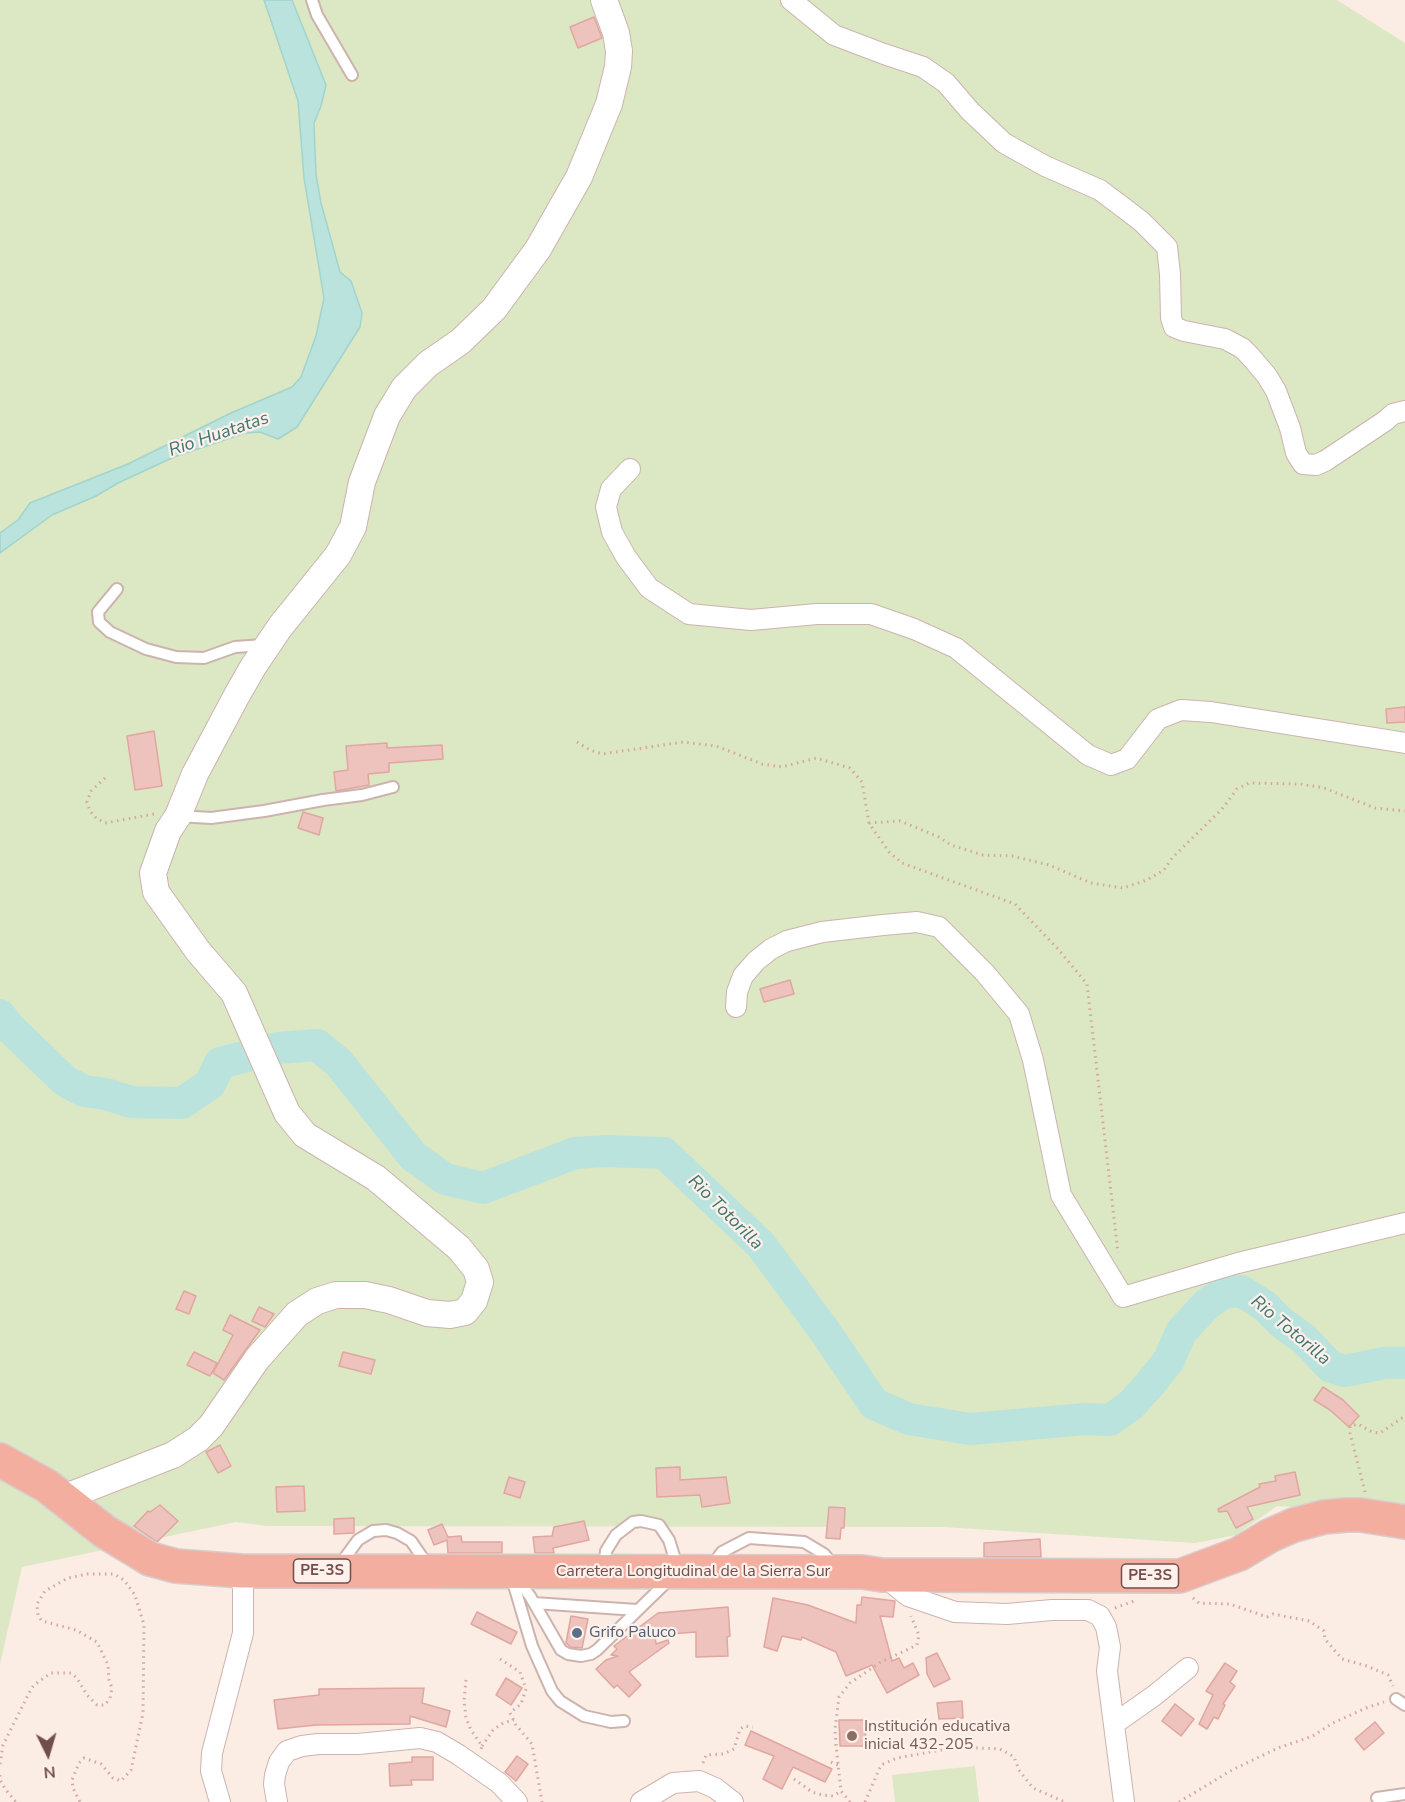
<!DOCTYPE html>
<meta charset="utf-8">
<style>
body{margin:0}
#map{position:relative;width:1405px;height:1802px;overflow:hidden;background:#fbece4;font-family:"Nunito Sans",sans-serif}
canvas{display:block}
.north{position:absolute;left:18px;top:1724px;width:60px;height:60px;-webkit-text-stroke:4px #fef0ea;paint-order:stroke;rotate:175deg;font-size:16px;font-weight:700;line-height:24px;text-align:center;color:#714e4b}
.north::after{content:'';display:block;margin:auto;width:21px;height:27px;background:#714e4b;clip-path:polygon(50% 0,100% 100%,50% 72%,0 100%)}
</style>
<div id="map">
<canvas width="1405" height="1802"></canvas>
<div class="north">N</div>
</div>
<script>
const c = document.querySelector('canvas').getContext('2d');
c.lineJoin = 'round';
function fill(path, color) { c.fillStyle = color; c.fill(path, 'evenodd'); }
const toPath = rows => new Path2D(rows.map(r => 'M' + r).join(''));
function strokePath(path, color, width, dash) { c.strokeStyle = color; c.lineWidth = width; c.lineCap = dash ? 'butt' : 'round'; c.setLineDash(dash || []); c.stroke(path); }
function label(font, color, halo, rows, align = 'center') {
  c.font = font + ' "Nunito Sans",sans-serif'; c.lineWidth = 4.5; c.setLineDash([]); c.textBaseline = 'middle'; c.strokeStyle = halo; c.fillStyle = color; for (const [text, x, y, turn = 0] of rows) {
    c.save(); c.translate(x, y); c.rotate((+turn || 0) * Math.PI / 180); c.textAlign = isNaN(turn) ? turn : align; if (halo) c.strokeText(text, 0, 0); c.fillText(text, 0, 0); c.restore();
  }
}
fill(toPath([
 [0,0,1337,0,1405,43,1405,1513,1277,1506,1236,1535,1195,1543,944,1527,267,1526,236,1522,22,1567,0,1664],
 [975,1766,979,1802,895,1802,892,1775]
]), '#dce7c4');
const water = toPath([
 [264,0,292,0,326,85,321,106,314,123,316,175,321,203,340,272,351,281,362,313,360,327,297,427,278,439,260,432,245,433,174,457,118,483,96,496,52,515,0,553,0,533,18,520,30,503,128,464,231,413,292,387,301,377,316,336,324,298,304,178,298,101,264,0]
]);
fill(water, '#bae3dd');
strokePath(water, '#a1d4cd', 1.5);
strokePath(toPath([
 [0,1015,9,1027,65,1081,84,1091,106,1094,131,1102,182,1103,210,1084,220,1063,278,1048,317,1045,339,1063,413,1156,445,1179,483,1188,575,1153,607,1151,664,1153,761,1245,824,1330,874,1404,909,1419,970,1429,1086,1419,1110,1420,1131,1405,1150,1384,1169,1360,1181,1332,1207,1304,1223,1293,1241,1291,1265,1306,1282,1323,1304,1339,1331,1367,1345,1371,1384,1363,1405,1363]
]), '#bae3dd', 32);
const building = toPath([
 [594,17,602,38,578,48,570,27,594,17],
 [1405,707,1405,722,1387,723,1386,709,1405,707],
 [154,731,162,786,135,790,127,736,154,731],
 [387,743,387,748,442,745,443,759,389,763,389,772,368,774,369,785,336,791,334,772,348,770,346,746,387,743],
 [303,812,323,818,319,835,298,828,303,812],
 [790,980,794,994,764,1002,760,989,790,980],
 [184,1291,196,1296,189,1314,176,1309,184,1291],
 [259,1307,274,1314,265,1327,252,1321,259,1307],
 [230,1315,260,1330,224,1380,213,1373,233,1335,223,1330,230,1315],
 [194,1352,217,1363,210,1376,187,1365,194,1352],
 [343,1352,375,1360,371,1374,339,1366,343,1352],
 [1323,1387,1343,1400,1359,1416,1349,1427,1330,1410,1314,1400,1323,1387],
 [220,1445,231,1466,218,1473,206,1452,220,1445],
 [680,1467,680,1480,726,1477,730,1503,702,1507,700,1495,657,1497,656,1468,680,1467],
 [1295,1472,1300,1495,1247,1507,1253,1519,1236,1528,1227,1511,1219,1512,1218,1509,1260,1487,1259,1484,1276,1481,1275,1476,1295,1472],
 [509,1477,525,1482,520,1498,504,1493,509,1477],
 [304,1486,305,1511,277,1512,276,1487,304,1486],
 [160,1505,178,1521,157,1542,134,1526,148,1511,150,1512,160,1505],
 [829,1507,845,1508,844,1528,841,1528,840,1539,826,1538,829,1507],
 [354,1518,354,1533,334,1534,334,1519,354,1518],
 [584,1521,589,1540,553,1548,554,1553,535,1553,533,1537,552,1536,554,1527,584,1521],
 [442,1524,448,1537,461,1536,462,1542,502,1542,502,1553,448,1553,447,1540,434,1545,428,1530,442,1524],
 [1040,1539,1041,1557,984,1557,984,1543,1040,1539],
 [862,1597,895,1601,893,1617,880,1616,892,1661,899,1658,904,1668,913,1663,919,1675,887,1693,872,1665,846,1676,836,1652,802,1637,801,1640,782,1636,777,1651,764,1647,773,1598,808,1605,856,1623,857,1605,861,1605,862,1597],
 [728,1607,730,1636,727,1637,728,1656,696,1657,696,1632,655,1635,656,1644,668,1640,669,1643,629,1672,641,1685,629,1697,617,1685,614,1688,596,1669,606,1660,618,1656,611,1655,617,1649,614,1646,658,1613,728,1607],
 [477,1612,517,1632,511,1644,471,1624,477,1612],
 [571,1616,588,1619,582,1648,571,1647,566,1643,571,1616],
 [937,1653,950,1679,934,1687,927,1674,926,1658,937,1653],
 [1225,1663,1237,1671,1230,1682,1235,1686,1223,1704,1225,1705,1218,1719,1214,1717,1207,1729,1199,1724,1213,1695,1206,1691,1225,1663],
 [506,1678,522,1688,511,1705,496,1695,506,1678],
 [424,1688,422,1703,450,1711,446,1727,410,1716,410,1724,316,1725,278,1729,274,1700,319,1695,319,1689,424,1688],
 [962,1701,963,1718,939,1719,937,1703,962,1701],
 [1175,1704,1194,1719,1181,1736,1162,1721,1175,1704],
 [839,1720,865,1720,866,1746,840,1746,839,1720],
 [1375,1722,1384,1733,1364,1750,1355,1739,1375,1722],
 [751,1731,832,1769,825,1782,793,1767,782,1789,763,1779,774,1756,745,1745,751,1731],
 [517,1756,528,1764,516,1781,505,1772,517,1756],
 [412,1757,433,1757,433,1780,411,1780,412,1785,390,1786,389,1764,412,1762,412,1757]
]);
fill(building, '#eec3be');
strokePath(building, '#e0a69f', 1.5);
const service = toPath([
 [312,0,317,15,352,75],
 [117,589,98,612,99,622,110,632,146,649,176,657,204,658,235,647,264,645],
 [178,816,211,818,264,811,323,800,362,795,393,787],
 [339,1566,358,1540,373,1531,386,1530,397,1533,411,1541,429,1567],
 [711,1567,722,1552,749,1538,804,1542,824,1554,834,1566],
 [511,1575,532,1646,552,1691,560,1701,584,1716,611,1722,624,1721],
 [515,1577,530,1596,561,1650,568,1654,581,1656,591,1654,597,1650,676,1573,674,1556,669,1540,659,1525,641,1521,633,1522,616,1535,606,1551,604,1568],
 [534,1603,637,1610],
 [1396,1699,1405,1705],
 [1377,1798,1405,1794]
]);
const minor = toPath([
 [791,0,834,35,884,54,923,67,946,83,970,111,1004,143,1045,166,1100,190,1141,221,1167,247,1170,274,1171,318,1174,327,1184,331,1225,339,1242,348,1250,356,1267,376,1276,391,1290,428,1296,453,1303,464,1316,465,1325,461,1385,421,1393,414,1405,411],
 [630,469,611,489,606,507,612,532,626,557,649,588,689,614,751,620,817,614,871,614,914,629,956,648,1088,755,1111,765,1127,759,1158,719,1181,710,1211,712,1405,743],
 [736,1007,737,992,743,976,756,961,771,949,787,941,822,932,883,925,917,922,939,927,985,973,1019,1014,1033,1060,1061,1195,1123,1297,1238,1263,1405,1223],
 [882,1575,908,1596,955,1612,1007,1614,1052,1610,1088,1610,1100,1616,1106,1627,1110,1647,1107,1671,1124,1802],
 [1114,1724,1155,1695,1188,1668],
 [220,1802,211,1771,212,1753,243,1633,243,1589,241,1571],
 [277,1802,274,1784,275,1775,279,1762,287,1751,302,1746,318,1744,358,1744,420,1738,437,1742,459,1755,499,1783,517,1802],
 [641,1802,673,1783,699,1781,715,1788,733,1802]
]);
const tertiary = toPath([
 [63,1498,173,1455,198,1439,211,1426,257,1359,297,1314,317,1301,336,1295,365,1295,389,1300,427,1313,450,1315,465,1312,474,1301,480,1282,476,1269,459,1248,376,1178,305,1135,287,1113,234,993,198,951,156,892,153,873,168,831,178,816,195,774,237,695,253,667,280,627,338,555,353,527,362,482,387,416,404,388,428,364,461,341,494,309,538,249,579,177,609,104,618,67,619,51,616,33,604,0]
]);
const trunk = toPath([
 [0,1460,47,1486,104,1531,150,1559,176,1566,241,1571,862,1572,882,1575,1180,1576,1239,1554,1269,1536,1294,1525,1324,1517,1346,1515,1361,1515,1405,1522]
]);
strokePath(service, '#cdb3ae', 14);
strokePath(minor, '#cdb3ae', 22);
strokePath(tertiary, '#cdb3ae', 28);
strokePath(trunk, '#d7cdcd', 36);
strokePath(toPath([
 [577,742,590,750,602,754,683,742,716,746,762,764,782,767,816,758,850,768,862,782,869,823,889,852,902,863,1015,904,1058,949,1087,984,1118,1253],
 [105,778,91,791,87,802,90,811,96,818,105,823,154,814],
 [869,823,900,821,939,837,951,845,983,855,1012,856,1049,865,1091,883,1123,888,1147,880,1164,870,1172,858,1222,809,1237,789,1249,783,1300,784,1324,788,1375,808,1405,811],
 [1365,1492,1350,1433,1350,1426,1358,1424,1372,1432,1380,1433,1405,1416],
 [1193,1598,1199,1603,1230,1604,1267,1617,1273,1614,1309,1621,1324,1631,1325,1639,1342,1659,1367,1666,1388,1675,1393,1686],
 [1115,1608,1134,1601],
 [500,1659,520,1672,526,1689,521,1704,510,1713,516,1725,532,1744,542,1802],
 [466,1680,464,1701,466,1718,471,1730,482,1746,481,1750],
 [482,1746,493,1730,503,1723,514,1720],
 [831,1762,840,1766],
 [703,1763,706,1755,723,1754,734,1749,740,1729,745,1726,753,1727],
 [0,1764,3,1745,29,1693,34,1685,51,1673,71,1673,77,1678,87,1695,97,1705,105,1705,110,1698,112,1688,109,1680,108,1665,97,1642,76,1630,42,1621,38,1616,37,1604,45,1591,68,1578,87,1574,114,1574,124,1580,135,1595,144,1625,143,1713,131,1770,121,1781,113,1778,101,1764,84,1758,79,1763,72,1780,73,1788,80,1802],
 [0,1775,0,1780,6,1790,16,1802],
 [794,1779,812,1792,822,1795,833,1796,841,1791],
 [850,1802,841,1791,836,1745,835,1729,839,1697,850,1683,881,1662,917,1645,919,1635,911,1616],
 [865,1802,881,1765,897,1758,958,1747,1000,1749,1014,1757,1019,1770,1033,1788,1065,1802],
 [1179,1802,1232,1770,1278,1748,1313,1736,1331,1724,1366,1708,1384,1702]
]), '#d3a6a1', 3, [1.5, 4.5]);
strokePath(service, '#fff', 10);
strokePath(minor, '#fff', 20);
strokePath(tertiary, '#fff', 26);
strokePath(trunk, '#f3aea0', 33);
for (const [x, y, r, color] of [
 [577,1633,6,"#5c6f8a"],
 [852,1736,6,"#8d6e63"]
]) { const dot = new Path2D(); dot.arc(x, y, r, 0, 2 * Math.PI); c.fillStyle = color; c.fill(dot); strokePath(dot, '#fef0ea', 2); }
for (const [x, y, w] of [
 [322,1571,57],
 [1150,1576,57]
]) { const box = new Path2D(); box.roundRect(x - w / 2, y - 12, w, 24, 4.5); c.fillStyle = '#fef0ea'; c.fill(box); strokePath(box, '#714e4b', 1.5); }
label('bold 15px', '#714e4b', null, [
 ["PE-3S",322,1571],
 ["PE-3S",1150,1576]
]);
label('16px', '#714e4b', '#fef0ea', [
 ["Carretera Longitudinal de la Sierra Sur",693,1572]
]);
label('16px', '#4e5e75', '#fef0ea', [
 ["Grifo Paluco",589,1633]
], 'left');
label('16px', '#785e54', '#fef0ea', [
 ["Institución educativa",864,1727],
 ["inicial 432-205",864,1745]
], 'left');
label('italic 18px', '#407670', '#fef0ea', [
 ["Rio Huatatas",219,435,-19],
 ["Rio Totorilla",725,1213,45],
 ["Rio Totorilla",1290,1331,40]
]);
</script>
